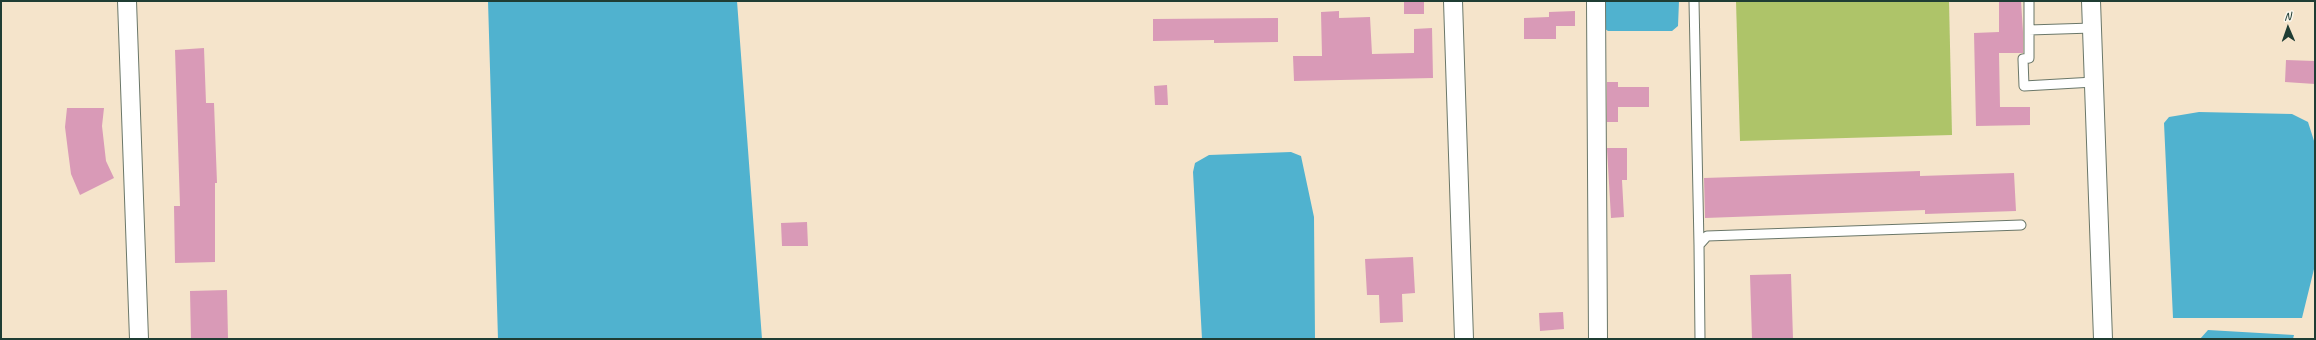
<!DOCTYPE html>
<style>
body{margin:0}
#map{position:relative;width:2316px;height:340px;overflow:hidden;background:#f5e4cb;font-family:Caveat,sans-serif}
canvas{display:block}
.frame{position:absolute;inset:0;border:2px solid #1f3d34;pointer-events:none}
.north{position:absolute;left:2268px;top:8px;width:40px;height:40px;-webkit-text-stroke:3px #fbf7ec;paint-order:stroke;rotate:358deg;font-size:11px;font-weight:700;line-height:16px;text-align:center;color:#1f3d34}
.north::after{content:'';display:block;margin:auto;width:14px;height:18px;background:#1f3d34;clip-path:polygon(50% 0,100% 100%,50% 72%,0 100%)}
</style>
<div id="map">
<canvas width="2316" height="340"></canvas>
<div class="frame"></div>
<div class="north">N</div>
</div>
<script>
const c = document.querySelector('canvas').getContext('2d');
c.lineJoin = 'round';
function fill(path, color) { c.fillStyle = color; c.fill(path, 'evenodd'); }
const toPath = rows => new Path2D(rows.map(r => 'M' + r).join(''));
function strokePath(path, color, width, dash) { c.strokeStyle = color; c.lineWidth = width; c.lineCap = dash ? 'butt' : 'round'; c.setLineDash(dash || []); c.stroke(path); }
fill(toPath([
 [1736,1,1949,1,1952,135,1740,141]
]), '#aec469');
fill(toPath([
 [488,1,737,1,762,339,498,339],
 [1603,1,1679,1,1678,26,1672,31,1608,31,1605,29],
 [2199,112,2292,114,2308,122,2315,144,2315,265,2302,318,2173,318,2164,123,2169,117],
 [1291,152,1301,156,1314,217,1315,339,1202,339,1193,172,1195,163,1209,155],
 [2208,330,2294,335,2293,339,2200,339]
]), '#50b2cf');
fill(toPath([
 [1404,1,1424,1,1424,14,1404,14],
 [1999,1,2021,1,2023,32,2023,53,1999,53,2000,107,2030,107,2030,125,1976,126,1974,33,1999,32],
 [1339,11,1339,18,1370,17,1372,54,1414,53,1414,29,1432,28,1433,78,1294,81,1293,56,1322,56,1321,12],
 [1575,11,1575,26,1556,26,1556,39,1524,39,1524,18,1549,17,1549,12],
 [1278,18,1278,42,1214,43,1214,40,1153,41,1153,19],
 [204,48,206,103,214,103,217,183,215,183,215,262,175,263,174,206,180,206,175,50],
 [2286,60,2315,61,2315,84,2285,82],
 [1607,82,1618,82,1618,87,1649,87,1649,107,1618,107,1618,122,1607,122],
 [1167,85,1168,105,1155,105,1154,86],
 [67,108,104,108,102,126,106,161,114,178,80,195,71,174,68,151,65,127],
 [1607,148,1627,148,1627,180,1622,180,1624,217,1611,218],
 [1920,171,1920,176,2014,173,2016,211,1925,214,1925,210,1705,218,1704,178],
 [807,222,808,246,782,246,781,223],
 [1413,257,1415,293,1402,294,1403,322,1380,323,1379,295,1367,295,1365,259],
 [1791,274,1793,339,1752,339,1750,275],
 [227,290,228,339,191,339,190,291],
 [1563,312,1564,329,1540,331,1539,313]
]), '#d99ab7');
const lane = toPath([
 [1694,1,1699,245],
 [2029,1,2029,58,2023,59,2024,86,2094,82],
 [2029,30,2092,28],
 [1700,339,1699,245,1707,236,2021,225]
]);
const street = toPath([
 [127,1,139,339],
 [1453,1,1464,339],
 [1596,1,1598,339],
 [2091,1,2103,339]
]);
strokePath(lane, '#6a7769', 11);
strokePath(street, '#6a7769', 20);
strokePath(lane, '#fff', 9);
strokePath(street, '#fff', 18);
</script>
